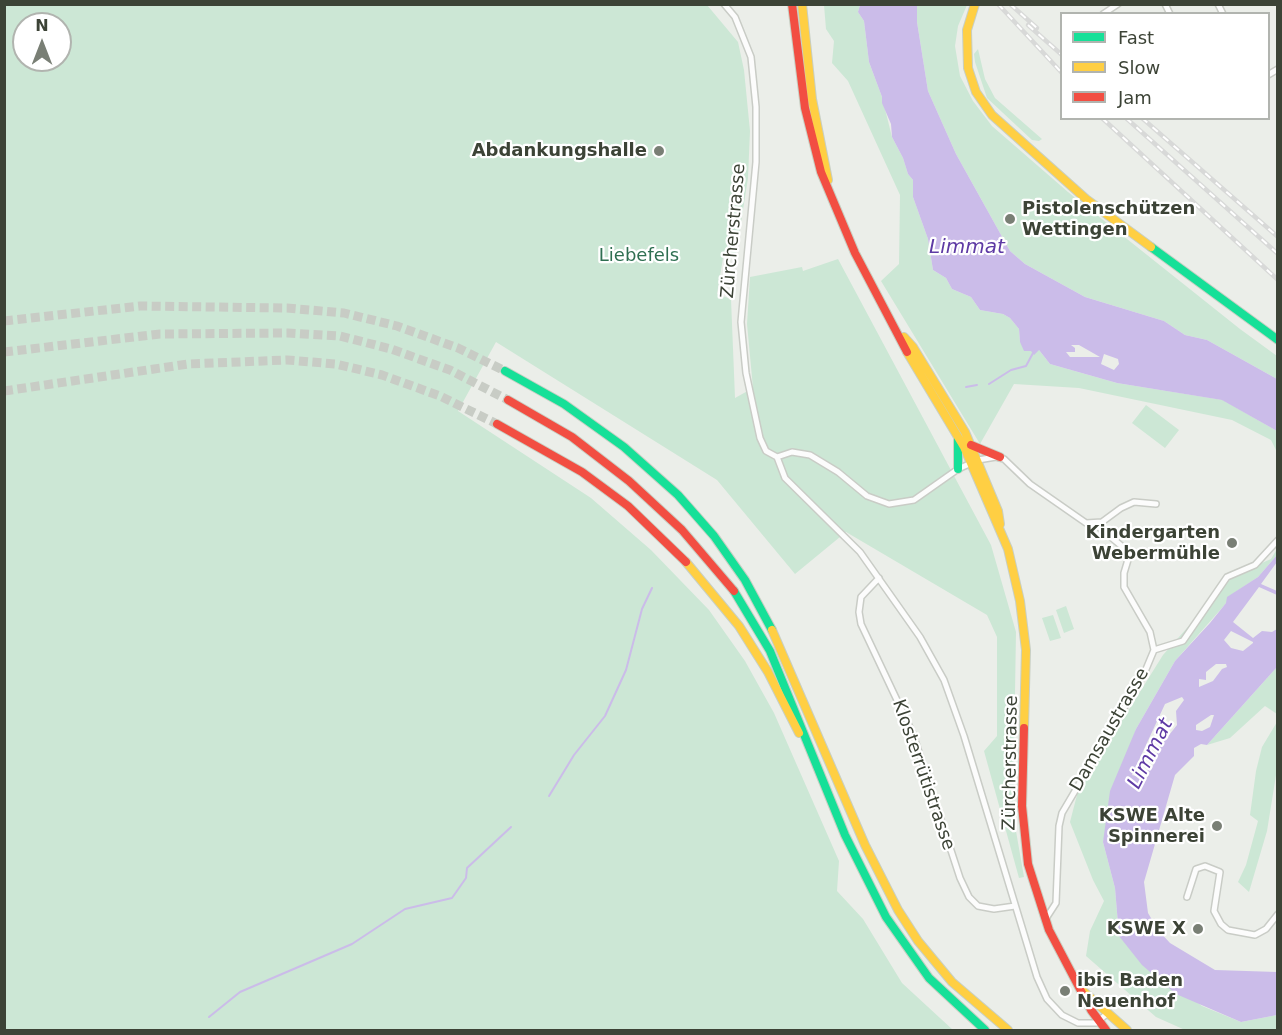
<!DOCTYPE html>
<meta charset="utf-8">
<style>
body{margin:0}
#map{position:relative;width:1282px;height:1035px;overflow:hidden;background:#ebeee9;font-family:"DejaVu Sans",sans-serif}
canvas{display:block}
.frame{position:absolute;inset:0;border:6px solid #3c4336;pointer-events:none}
.legend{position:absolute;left:1060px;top:12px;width:210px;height:108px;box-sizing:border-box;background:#fff;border:2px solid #b1b4af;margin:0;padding:8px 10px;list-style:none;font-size:18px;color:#3c4336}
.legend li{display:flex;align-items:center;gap:12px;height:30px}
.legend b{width:30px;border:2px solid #b1b4af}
.north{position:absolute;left:12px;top:12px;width:60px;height:60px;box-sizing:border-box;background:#fff;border:2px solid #b1b4af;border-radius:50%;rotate:0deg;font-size:16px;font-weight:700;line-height:24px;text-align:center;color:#3c4336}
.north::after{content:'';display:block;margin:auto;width:21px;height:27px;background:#797f75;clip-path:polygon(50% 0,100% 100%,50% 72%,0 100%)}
</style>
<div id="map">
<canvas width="1282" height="1035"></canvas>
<div class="frame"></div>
<ul class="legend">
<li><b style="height:8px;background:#16e098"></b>Fast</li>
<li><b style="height:8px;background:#ffcf43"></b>Slow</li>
<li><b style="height:8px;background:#f24e42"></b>Jam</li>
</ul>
<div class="north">N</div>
</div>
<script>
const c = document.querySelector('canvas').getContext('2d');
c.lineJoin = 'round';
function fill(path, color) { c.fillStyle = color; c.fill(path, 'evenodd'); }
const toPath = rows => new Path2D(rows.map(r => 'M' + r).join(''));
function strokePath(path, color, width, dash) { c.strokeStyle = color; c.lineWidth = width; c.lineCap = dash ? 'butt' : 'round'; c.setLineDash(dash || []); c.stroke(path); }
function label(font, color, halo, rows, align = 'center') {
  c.font = font + ' "DejaVu Sans",sans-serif'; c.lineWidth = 4.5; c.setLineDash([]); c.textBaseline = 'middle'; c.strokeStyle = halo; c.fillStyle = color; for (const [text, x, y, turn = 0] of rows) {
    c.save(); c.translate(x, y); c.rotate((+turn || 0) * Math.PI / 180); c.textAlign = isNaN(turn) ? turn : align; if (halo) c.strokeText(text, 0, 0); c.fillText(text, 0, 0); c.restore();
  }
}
fill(toPath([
 [5,5,707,5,738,42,744,70,750,131,748,178,736,254,724,252,717,294,731,299,735,398,753,388,747,324,750,277,802,267,803,271,838,259,991,545,1016,632,1013,814,1024,877,1019,878,984,751,997,736,997,637,987,615,846,532,795,574,717,480,496,342,458,411,591,498,651,550,709,610,745,661,774,713,839,861,837,891,863,919,902,983,953,1030,5,1030],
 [24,24,60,24,60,60,24,60],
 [824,5,860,5,858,12,864,21,869,62,882,97,892,137,903,158,908,174,913,180,913,197,928,239,933,270,946,278,952,289,971,297,980,310,1003,314,1010,318,1019,329,1020,342,1039,350,1050,364,1117,383,1223,400,1277,431,1277,452,1271,440,1232,420,1079,388,1014,384,980,444,881,281,899,264,900,195,848,81,832,63,834,41,826,29],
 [917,5,967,5,958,26,955,46,960,76,973,101,992,126,1068,192,1240,329,1277,356,1277,379,1207,340,1185,335,1164,321,1085,297,1025,264,1010,251,956,154,928,91,917,22],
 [978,49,985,79,995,98,1042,139,1039,141,1032,140,987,98,975,62,974,54],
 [1146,405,1179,430,1165,448,1132,423],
 [1277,549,1277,555,1258,577,1237,591,1175,661,1136,729,1103,842,1115,888,1119,936,1202,1006,1241,1022,1277,1015,1277,1030,1185,1030,1156,1017,1086,956,1090,931,1104,901,1093,880,1070,822,1078,791,1163,655,1234,575,1271,559],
 [1066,606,1074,629,1064,633,1056,610],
 [1053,615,1061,638,1050,641,1042,618],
 [1277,667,1277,714,1265,706,1230,738,1207,745],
 [1277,722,1277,769,1267,831,1249,892,1238,882,1246,865,1258,821,1250,815,1256,771,1262,747]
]), '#cce7d5');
fill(toPath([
 [860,5,917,5,917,22,928,91,956,154,1010,251,1025,264,1085,297,1164,321,1185,335,1207,340,1277,379,1277,431,1222,400,1117,383,1050,364,1039,350,1034,355,1031,351,1024,351,1020,342,1019,329,1010,318,1003,314,980,310,971,297,952,289,946,278,933,270,928,239,913,197,913,180,908,174,903,158,892,137,891,124,882,103,882,97,869,62,864,21,858,12],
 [1071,345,1079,345,1100,357,1070,357,1066,352,1075,352,1075,348],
 [1104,354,1118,359,1119,364,1114,370,1101,364],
 [1277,555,1277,562,1261,584,1277,591,1277,595,1259,587,1233,622,1253,638,1262,631,1272,632,1277,629,1277,667,1207,745,1201,744,1194,748,1194,756,1175,775,1144,882,1148,913,1158,930,1170,943,1215,970,1277,972,1277,1015,1241,1022,1176,994,1142,965,1119,936,1115,888,1103,842,1110,791,1136,729,1175,661,1210,623,1226,603,1227,597,1258,577],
 [1231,631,1253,642,1253,643,1243,651,1231,648,1224,640],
 [1216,664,1226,664,1227,667,1222,669,1213,681,1199,687,1199,679,1206,680,1206,672],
 [1182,697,1184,700,1176,711,1177,725,1158,749,1153,766,1139,777,1132,775,1165,704],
 [1211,715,1214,715,1210,727,1202,731,1196,730,1196,725]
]), '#cbbce9');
strokePath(toPath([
 [989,384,1011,370,1026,366,1033,353],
 [966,387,977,385],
 [549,796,574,755,605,716,626,670,642,609,652,588],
 [209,1017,240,992,352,944,405,909,452,898,466,878,467,868,511,827]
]), '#cbbce9', 2);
strokePath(toPath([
 [4,321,140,306,287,308,344,313,397,326,458,348,505,371],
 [4,352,160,334,288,333,340,336,391,349,450,370,508,400],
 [4,391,188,364,287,360,336,364,382,375,440,396,497,424]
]), '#c8ccc5', 9, [9, 4.5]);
const street = toPath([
 [724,4,735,17,751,57,756,107,756,162,741,322,746,373,760,438,766,451,777,457],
 [1165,4,1170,14],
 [1218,4,1223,14],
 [1103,14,1118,4],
 [1268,75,1278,69],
 [777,457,785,478,860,552,920,637,944,680,964,736,1037,977,1047,999,1062,1015,1078,1023,1096,1023,1108,1013],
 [777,457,792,452,810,455,838,472,867,496,889,504,914,500,958,469,978,460,996,457,1004,459,1030,484,1086,523,1102,522,1121,508,1134,502,1156,504],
 [879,578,861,597,859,612,861,624,913,734,960,878,969,897,978,906,994,909,1015,906],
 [1154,650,1183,641,1227,577,1255,565,1278,540],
 [1187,897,1196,869,1205,866,1220,872,1214,911,1221,924,1228,930,1255,935,1266,929,1278,914],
 [1045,920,1056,903,1059,826,1062,813,1144,674,1154,650,1150,632,1124,587,1124,573,1130,553,1094,523]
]);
const fast = toPath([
 [1151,247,1278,340],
 [505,371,564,404,624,447,678,495,714,536,745,580,772,630],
 [958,440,958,469],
 [734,591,770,651,845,835,886,917,929,978,985,1030]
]);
const slow = toPath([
 [802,4,812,99,828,180],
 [975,4,967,30,968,68,976,92,992,115,1086,199,1151,247],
 [904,337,913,347,965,432,998,511,1000,524],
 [907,352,964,447,1008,549,1020,601,1026,650,1024,728],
 [686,562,739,626,768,672,799,733],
 [772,630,865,845,898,910,918,941,952,982,1008,1030],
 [1083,991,1127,1030]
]);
const jam = toPath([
 [792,4,805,108,821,172,855,253,907,352],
 [508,400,572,437,629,481,682,530,734,591],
 [497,424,582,472,628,506,686,562],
 [971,445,1000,457],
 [1024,728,1022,806,1028,864,1049,930,1091,1010,1106,1030]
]);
strokePath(street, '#c9ccc6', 8);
strokePath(fast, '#c8cfc3', 10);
strokePath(slow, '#c8cfc3', 10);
strokePath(jam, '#c8cfc3', 10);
strokePath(street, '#fcfcfc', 5);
strokePath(fast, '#16e098', 8);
strokePath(slow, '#ffcf43', 8);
strokePath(jam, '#f24e42', 8);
const rail = toPath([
 [998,4,1062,73],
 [1010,4,1037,28],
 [1028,25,1062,55],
 [1102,118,1278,280],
 [1126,118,1278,254],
 [1142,118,1278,237]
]);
strokePath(rail, '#d8d9d8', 4.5);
strokePath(rail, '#fff', 2, [7]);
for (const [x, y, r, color] of [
 [659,151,6,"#797f75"],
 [1010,219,6,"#797f75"],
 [1232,543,6,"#797f75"],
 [1217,826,6,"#797f75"],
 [1198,929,6,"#797f75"],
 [1065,991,6,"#797f75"]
]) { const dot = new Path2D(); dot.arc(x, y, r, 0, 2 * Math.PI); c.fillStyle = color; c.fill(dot); strokePath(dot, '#fff', 2); }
label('bold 18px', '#3c4336', '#fff', [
 ["Abdankungshalle",647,151],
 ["Pistolenschützen",1022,209,"left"],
 ["Wettingen",1022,230,"left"],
 ["Kindergarten",1220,533],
 ["Webermühle",1220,554],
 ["KSWE Alte",1205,816],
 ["Spinnerei",1205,837],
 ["KSWE X",1186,929],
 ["ibis Baden",1077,981,"left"],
 ["Neuenhof",1077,1002,"left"]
], 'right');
label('18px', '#3c4336', '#fff', [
 ["Zürcherstrasse",734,231,-85],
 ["Damsaustrasse",1110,730,-60],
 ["Zürcherstrasse",1011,763,-89],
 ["Klosterrütistrasse",923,775,71]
]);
label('18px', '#2f6f51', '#fff', [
 ["Liebefels",639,256]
]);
label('italic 20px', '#5e3aa4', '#fff', [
 ["Limmat",967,248],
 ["Limmat",1151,754,-63]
]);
</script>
